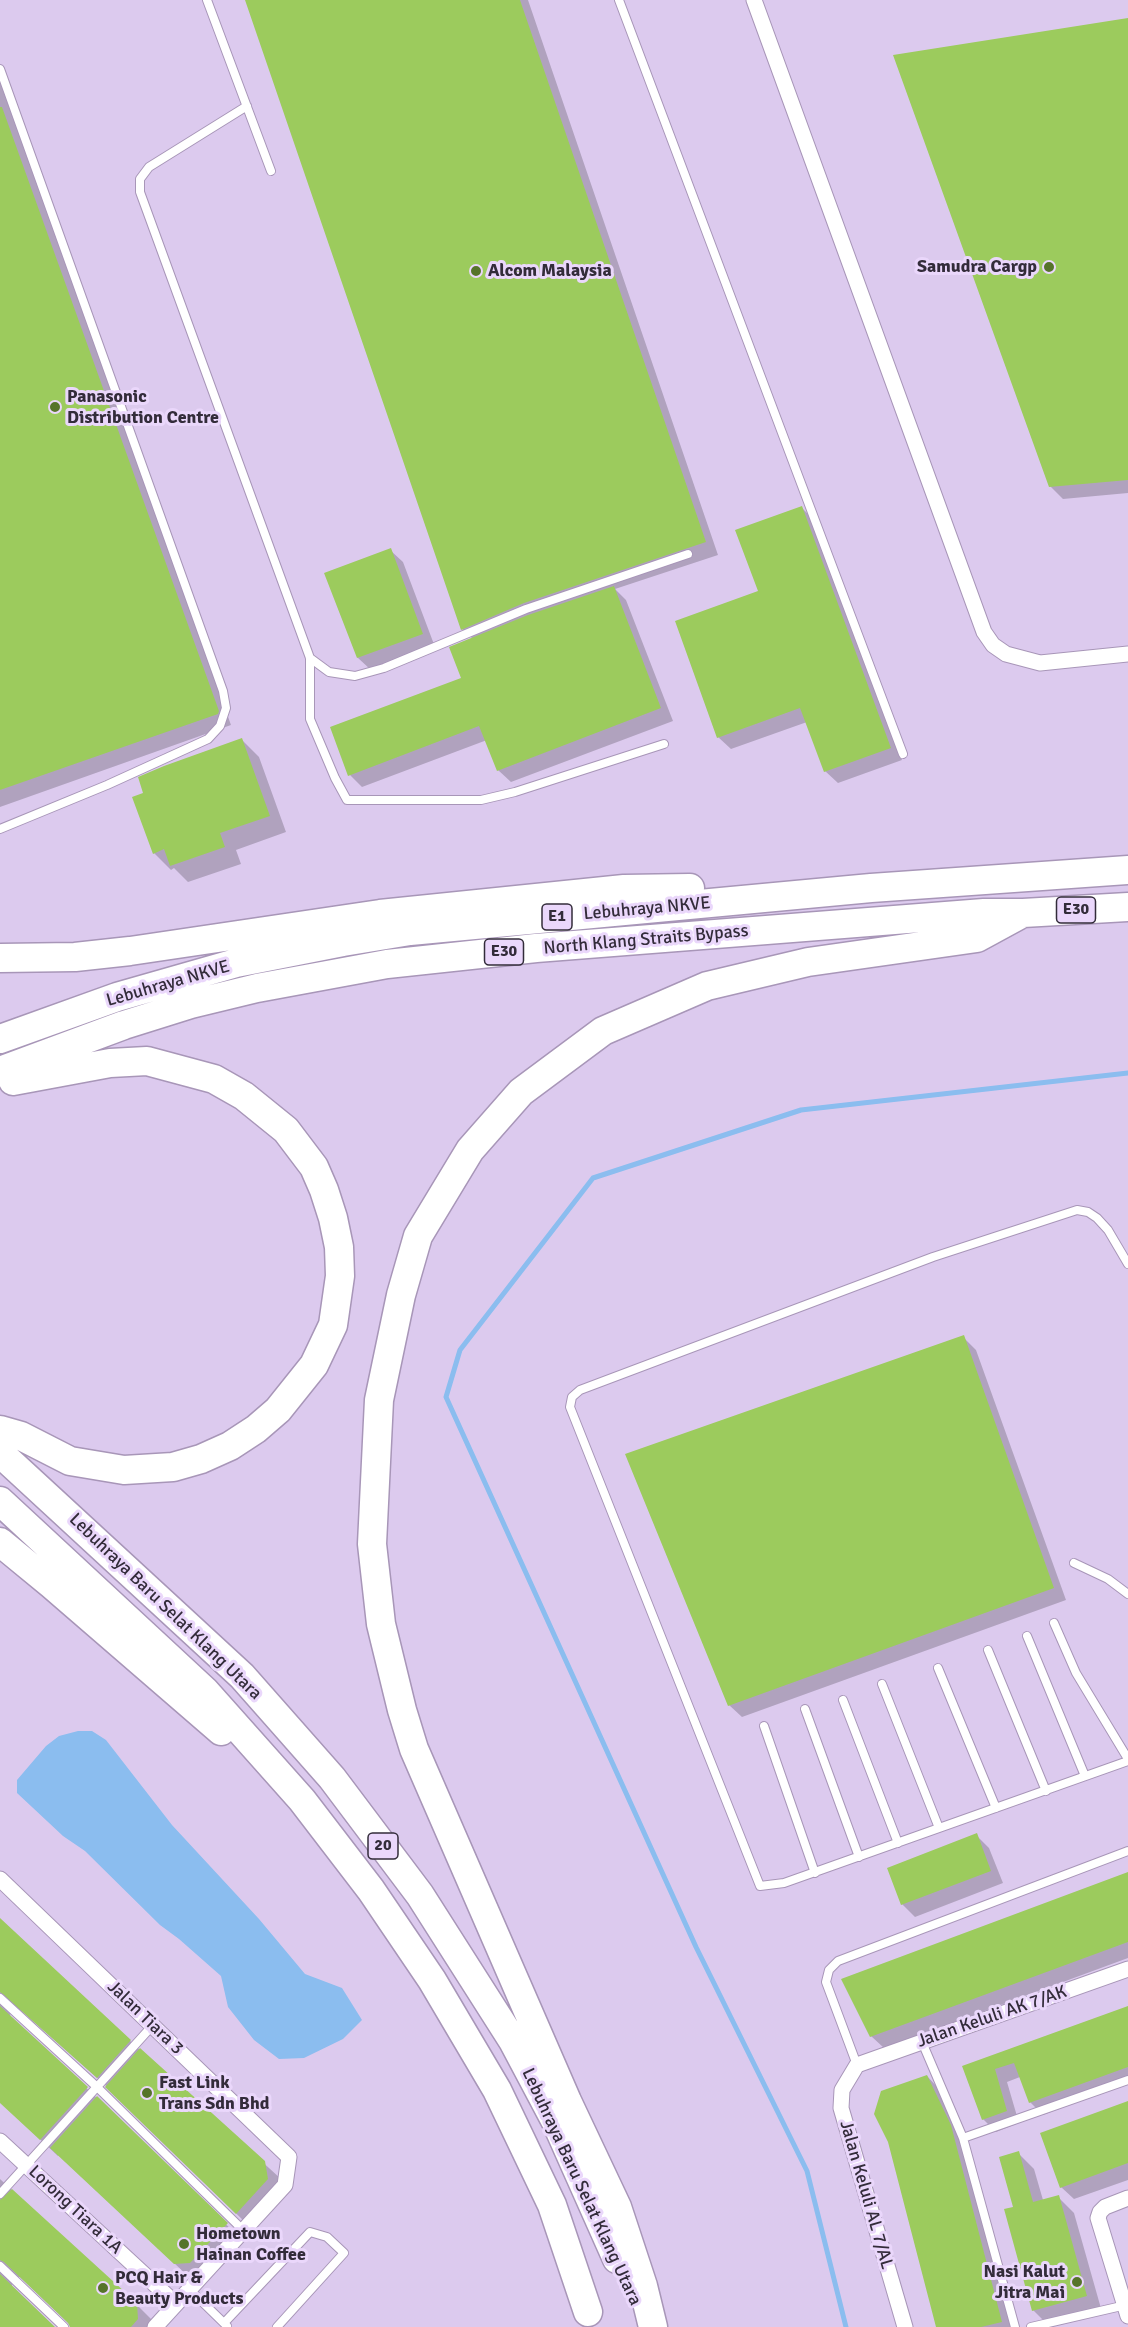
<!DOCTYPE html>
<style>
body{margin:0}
canvas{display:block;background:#dccaee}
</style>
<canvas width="1128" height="2327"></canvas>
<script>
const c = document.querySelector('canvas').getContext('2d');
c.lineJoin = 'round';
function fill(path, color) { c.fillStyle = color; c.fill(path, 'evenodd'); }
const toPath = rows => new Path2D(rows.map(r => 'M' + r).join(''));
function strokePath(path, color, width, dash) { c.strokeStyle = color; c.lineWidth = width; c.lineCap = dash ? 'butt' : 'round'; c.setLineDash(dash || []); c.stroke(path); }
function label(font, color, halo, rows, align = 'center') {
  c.font = font + ' Signika,sans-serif'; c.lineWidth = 6; c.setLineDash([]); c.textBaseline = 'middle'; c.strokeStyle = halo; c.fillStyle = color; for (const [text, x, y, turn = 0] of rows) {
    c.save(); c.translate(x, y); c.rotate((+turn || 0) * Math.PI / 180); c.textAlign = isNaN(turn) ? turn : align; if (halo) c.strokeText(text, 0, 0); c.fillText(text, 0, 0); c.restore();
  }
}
fill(toPath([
 [78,1731,92,1731,106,1740,172,1825,259,1919,305,1974,342,1988,362,2020,343,2039,304,2058,279,2059,254,2040,228,2007,221,1976,179,1939,160,1925,85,1851,63,1836,17,1793,17,1780,46,1746,59,1736]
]), '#8bbdef');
fill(toPath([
 [247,0,528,0,718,555,615,589,626,600,673,721,511,782,498,770,487,740,362,787,350,775,463,679,473,639,462,629],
 [1128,19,1128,493,1063,499,1050,486],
 [0,82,231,725,0,807],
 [802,508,815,521,902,760,838,783,825,771,807,722,731,749,718,737],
 [390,550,403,562,435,647,371,670,358,658,326,574],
 [242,740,259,757,286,832,236,850,241,864,188,882,174,868,171,870,154,853],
 [963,1337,976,1350,1066,1600,742,1717,729,1705],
 [976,1835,989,1848,1003,1883,915,1917,902,1904],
 [1128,1873,1128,1958,884,2048,871,2036],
 [0,1922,281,2179,253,2230,115,2094,22,2010,13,2010,10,2015,12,2019,97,2098,243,2241,192,2280,59,2154,58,2156,0,2102],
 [1128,2008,1128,2083,1043,2115,1030,2102,1020,2077,1007,2082,1019,2123,996,2132,983,2119,964,2067],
 [927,2076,939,2089,963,2139,1012,2327,937,2327],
 [1128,2103,1128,2180,1074,2199,1061,2187],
 [1018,2153,1034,2169,1043,2200,1058,2197,1074,2213,1102,2312,1049,2326,1033,2310],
 [0,2179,136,2304,154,2322,154,2327,71,2327,70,2323,20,2277,12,2279,12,2288,53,2327,0,2327]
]), '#0003');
strokePath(toPath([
 [846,2327,807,2171,696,1947,446,1397,460,1350,593,1178,801,1110,1128,1073]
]), '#8bbdef', 5);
fill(toPath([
 [245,0,520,0,706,542,524,603,461,630],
 [1128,18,1128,480,1049,487,893,55],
 [0,107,2,107,219,711,218,714,0,790],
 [802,506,891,748,824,772,800,708,717,738,675,621,758,591,735,530],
 [391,548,423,634,357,658,324,573],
 [614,586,661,708,497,771,479,726,348,776,330,727,461,678,449,647,528,615],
 [242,738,270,816,220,833,225,847,170,866,164,849,153,854,132,797,143,793,138,777,164,766],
 [964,1335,1054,1588,728,1706,625,1454],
 [977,1833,991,1871,901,1905,887,1868],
 [1128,1872,1128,1942,870,2037,841,1979],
 [0,1918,131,2040,97,2078,0,1992],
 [0,2006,88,2087,40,2140,0,2103],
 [1128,2006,1128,2067,1029,2103,1014,2063,995,2069,1007,2111,982,2120,962,2066],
 [140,2048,265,2161,268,2179,236,2214,105,2087],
 [927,2075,951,2125,1002,2322,981,2327,936,2327,888,2142,874,2114,881,2091],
 [97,2096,228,2223,190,2263,174,2264,50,2148],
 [1128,2101,1128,2163,1060,2188,1040,2133],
 [1019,2151,1033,2202,1059,2195,1087,2296,1032,2311,1004,2209,1013,2207,999,2157],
 [12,2189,137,2303,138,2319,131,2327,70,2327,68,2323,4,2262,0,2260,0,2200],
 [0,2274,55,2327,0,2327]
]), '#9ccb5d');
const service = toPath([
 [207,0,271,171],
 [619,0,903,754],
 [0,69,223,691,226,708,220,726,208,739,107,785,0,829],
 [247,106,149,167,140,179,140,192,310,658,310,719,335,778,347,800,481,800,515,792,664,744],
 [310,658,329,672,355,676,384,668,526,609,688,554],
 [1128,1264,1108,1230,1097,1218,1088,1212,1077,1210,933,1257,580,1390,572,1397,570,1407,760,1886,784,1883,1128,1761],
 [1074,1563,1108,1579,1128,1594],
 [1054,1623,1076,1673,1128,1759],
 [1027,1636,1085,1776],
 [988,1650,1046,1791],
 [938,1668,996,1808],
 [882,1684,939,1828],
 [843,1700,898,1843],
 [805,1709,859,1857],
 [764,1726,815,1873],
 [0,1998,97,2087,243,2230],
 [922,2042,963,2138,1015,2327],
 [857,2065,826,1982,829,1970,838,1961,1128,1851],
 [963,2138,1128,2080],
 [0,2194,153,2025],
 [0,2266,64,2327],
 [189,2289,227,2326],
 [224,2323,310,2232,327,2237,344,2253,277,2327],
 [1031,2327,1126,2305]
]);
const minor = toPath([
 [754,0,984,632,993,645,1006,654,1040,663,1128,654],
 [0,1879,289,2157,285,2185,155,2327],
 [0,2141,176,2304],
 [1128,2198,1105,2207,1100,2212,1098,2218,1128,2316],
 [905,2327,841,2108,842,2090,857,2065,1128,1969]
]);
const motorway = toPath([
 [0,958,75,957,130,951,380,914,624,889,690,888],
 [0,1039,117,997,236,963,343,942,410,931,871,888,1128,870],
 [0,1071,124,1025,191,1004,257,988,387,964,536,948,984,913,1023,913,1128,907],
 [0,1430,21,1436,70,1461,124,1470,173,1467,201,1459,230,1446,256,1429,278,1410,314,1365,333,1325,340,1276,339,1247,333,1218,324,1190,314,1167,286,1130,244,1096,214,1079,147,1061,110,1063,13,1081],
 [0,1453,242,1676,332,1778,420,1895,513,2041,556,2122,617,2259],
 [0,1501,205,1691,302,1800,371,1890,432,1980,497,2090,552,2205,588,2312],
 [0,1542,51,1584,221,1731],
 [653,2327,643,2286,617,2207,567,2101,414,1749,402,1710,381,1624,372,1544,379,1400,401,1295,418,1236,470,1150,521,1092,603,1031,707,986,808,962,977,938,1023,913]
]);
strokePath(service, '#a896b8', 10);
strokePath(minor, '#a896b8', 17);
strokePath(motorway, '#a896b8', 31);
strokePath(service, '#fff', 8);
strokePath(minor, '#fff', 15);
strokePath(motorway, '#fff', 28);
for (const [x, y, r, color] of [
 [1049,267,6,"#56742a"],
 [476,271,6,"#56742a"],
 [55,407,6,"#56742a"],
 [147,2093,6,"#56742a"],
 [184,2244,6,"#56742a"],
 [1077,2282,6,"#56742a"],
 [103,2288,6,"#56742a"]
]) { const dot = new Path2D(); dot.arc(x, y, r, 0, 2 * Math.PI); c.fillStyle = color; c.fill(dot); strokePath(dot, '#ead7fb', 2); }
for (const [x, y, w] of [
 [1076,910,39],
 [557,917,30],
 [504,952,39],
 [383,1846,30]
]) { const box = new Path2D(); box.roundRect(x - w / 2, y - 13, w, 26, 4.5); c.fillStyle = '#ead7fb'; c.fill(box); strokePath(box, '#332c3a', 1.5); }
label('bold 16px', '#332c3a', null, [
 ["E30",1076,910],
 ["E1",557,917],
 ["E30",504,952],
 ["20",383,1846]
]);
label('bold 18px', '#332c3a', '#ead7fb', [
 ["Samudra Cargp",1037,267,"right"],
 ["Alcom Malaysia",488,271],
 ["Panasonic",67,397],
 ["Distribution Centre",67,418],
 ["Fast Link",159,2083],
 ["Trans Sdn Bhd",159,2104],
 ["Hometown",196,2234],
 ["Hainan Coffee",196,2255],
 ["Nasi Kalut",1065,2272,"right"],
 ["Jitra Mai",1065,2293,"right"],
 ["PCQ Hair &",115,2278],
 ["Beauty Products",115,2299]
], 'left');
label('18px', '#332c3a', '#ead7fb', [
 ["Lebuhraya NKVE",647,909,-5],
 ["North Klang Straits Bypass",646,940,-5],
 ["Lebuhraya NKVE",168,984,-16],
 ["Lebuhraya Baru Selat Klang Utara",165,1607,44],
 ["Jalan Keluli AK 7/AK",992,2017,-19],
 ["Jalan Tiara 3",145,2018,44],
 ["Lebuhraya Baru Selat Klang Utara",581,2187,65],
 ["Jalan Keluli AL 7/AL",866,2195,74],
 ["Lorong Tiara 1A",75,2210,43]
]);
</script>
